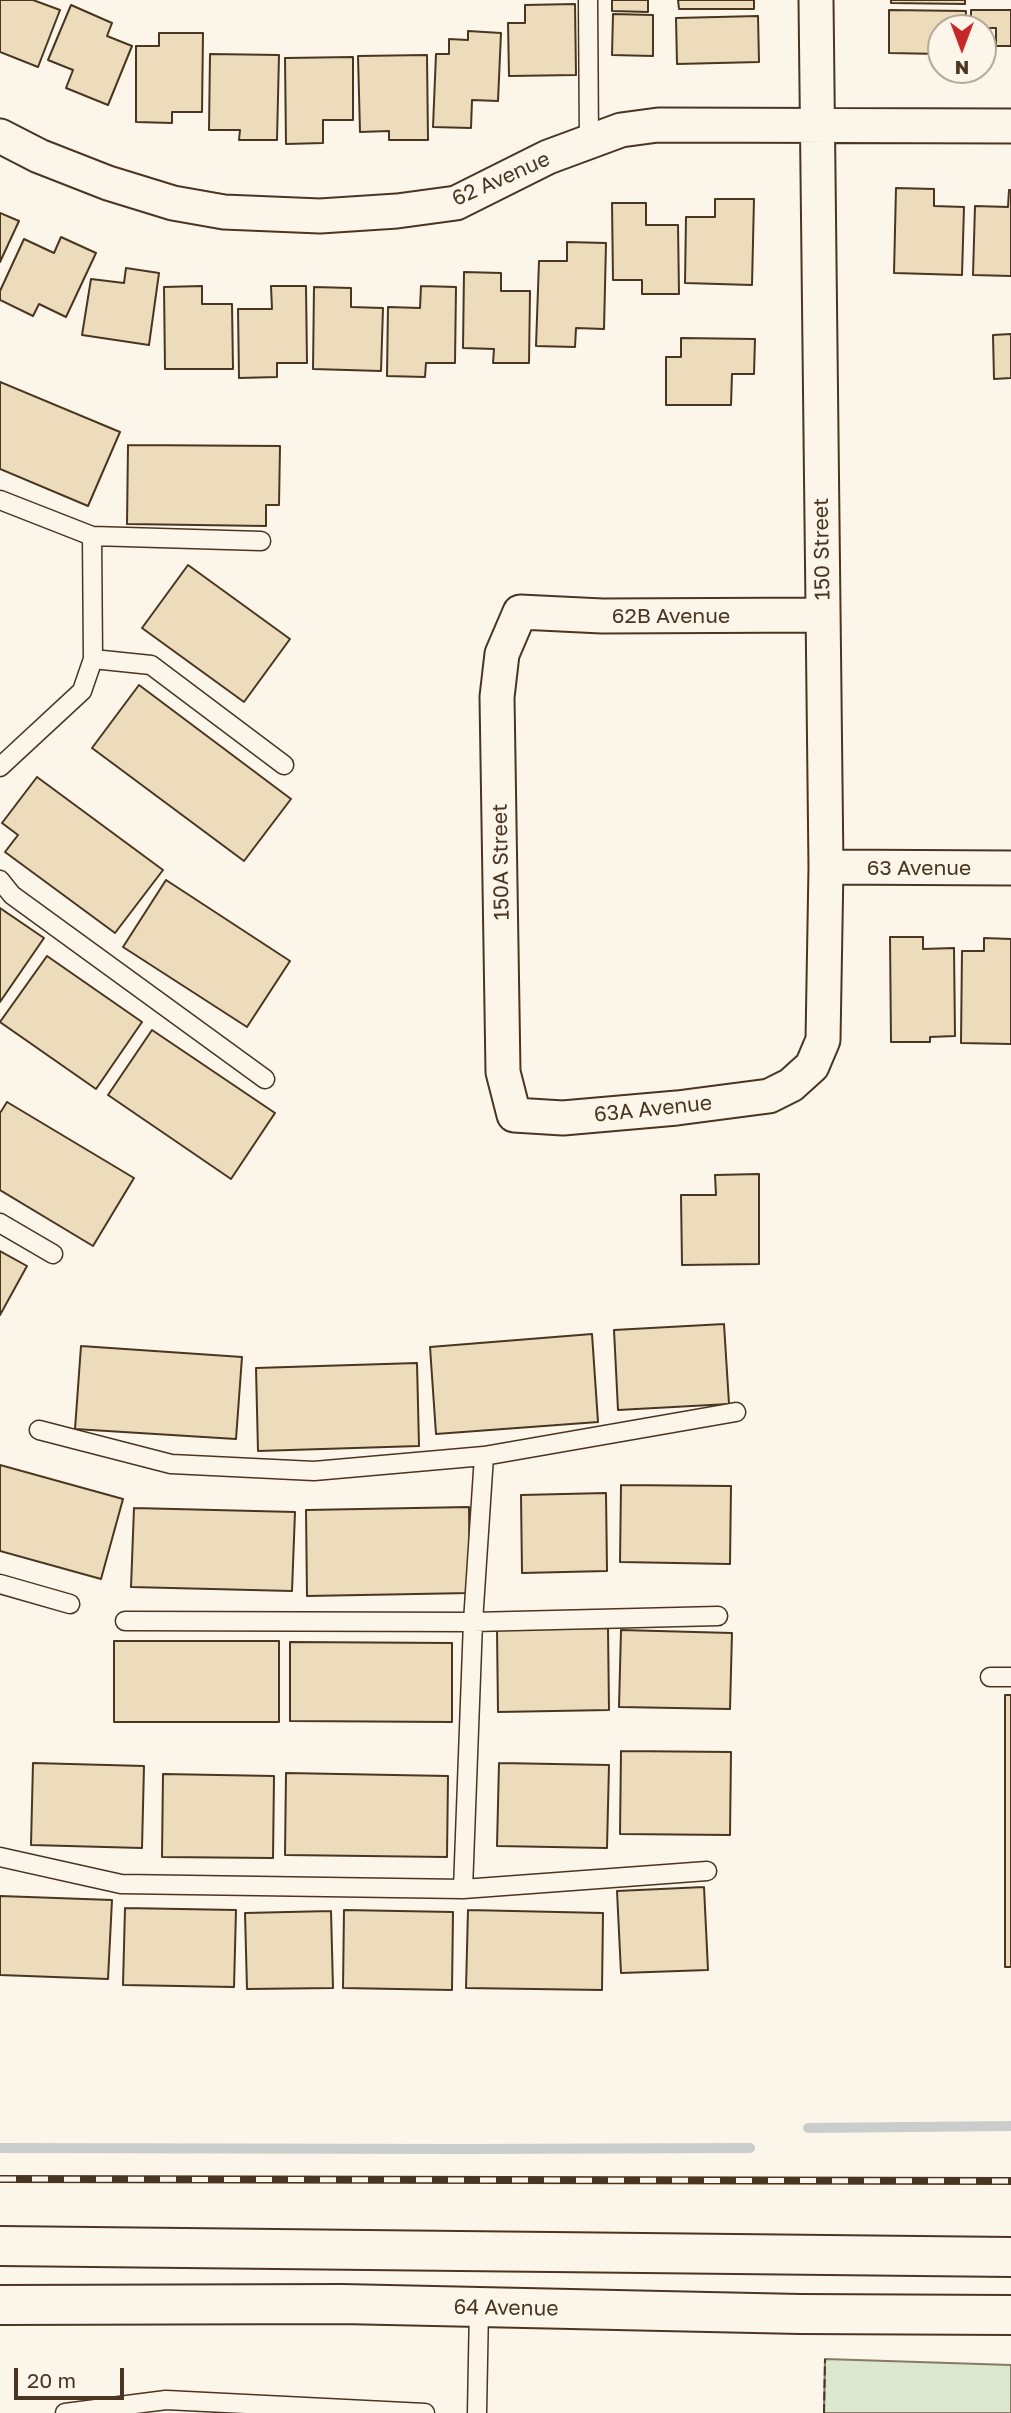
<!DOCTYPE html>
<style>
body{margin:0}
#map{position:relative;width:1011px;height:2413px;overflow:hidden;background:#fbf6e9;font-family:"Golos Text",sans-serif}
canvas{display:block}
.north{position:absolute;left:927px;top:14px;width:70px;height:70px;box-sizing:border-box;background:#fbf6e9;border:2px solid #b4a999;border-radius:50%;rotate:180deg;font-size:19px;font-weight:700;line-height:28px;text-align:center;color:#4a3520}
.north::after{content:'';display:block;margin:auto;width:24px;height:32px;background:#c62828;clip-path:polygon(50% 0,100% 100%,50% 72%,0 100%)}
.scale{position:absolute;left:14px;top:2368px;width:110px;height:32px;box-sizing:border-box;border:4px solid #4a3520;border-top:0;padding-left:9px;font-size:21px;line-height:24px;white-space:nowrap;color:#4a3520;-webkit-text-stroke:5px #fbf6e9;paint-order:stroke}
</style>
<div id="map">
<canvas width="1011" height="2413"></canvas>
<div class="north">N</div>
<div class="scale">20 m</div>
</div>
<script>
const c = document.querySelector('canvas').getContext('2d');
c.lineJoin = 'round';
function fill(path, color) { c.fillStyle = color; c.fill(path, 'evenodd'); }
const toPath = rows => new Path2D(rows.map(r => 'M' + r).join(''));
function strokePath(path, color, width, dash) { c.strokeStyle = color; c.lineWidth = width; c.lineCap = dash ? 'butt' : 'round'; c.setLineDash(dash || []); c.stroke(path); }
function label(font, color, halo, rows, align = 'center') {
  c.font = font + ' "Golos Text",sans-serif'; c.lineWidth = 5; c.setLineDash([]); c.textBaseline = 'middle'; c.strokeStyle = halo; c.fillStyle = color; for (const [text, x, y, turn = 0] of rows) {
    c.save(); c.translate(x, y); c.rotate((+turn || 0) * Math.PI / 180); c.textAlign = isNaN(turn) ? turn : align; if (halo) c.strokeText(text, 0, 0); c.fillText(text, 0, 0); c.restore();
  }
}
const green = toPath([
 [825,2359,1011,2365,1011,2413,824,2413,825,2359]
]);
fill(green, '#dce7d0');
strokePath(green, '#887966', 2);
strokePath(toPath([
 [808,2128,1011,2126],
 [0,2148,465,2149,750,2148]
]), '#c9cecd', 10);
const building = toPath([
 [0,0,33,0,60,10,38,67,0,52,0,0],
 [612,0,648,0,648,12,612,11,612,0],
 [678,0,754,0,754,9,679,9,678,0],
 [891,0,965,0,965,4,891,3,891,0],
 [575,4,576,75,509,76,508,23,525,23,525,5,575,4],
 [71,5,112,23,107,36,132,46,108,105,66,88,73,70,48,60,71,5],
 [889,10,966,11,965,28,941,28,941,54,889,53,889,10],
 [971,10,1011,10,1011,46,996,46,996,28,971,28,971,10],
 [613,14,653,15,653,56,612,55,613,14],
 [758,16,759,62,677,64,676,18,758,16],
 [468,31,501,33,498,101,472,100,471,128,433,127,436,54,449,54,449,39,468,40,468,31],
 [159,33,203,33,202,112,172,112,172,123,136,122,136,46,159,46,159,33],
 [210,54,279,55,277,140,239,140,240,130,209,130,210,54],
 [427,55,428,140,389,140,389,131,360,132,358,56,427,55],
 [353,57,353,120,323,120,323,143,286,144,285,58,353,57],
 [896,188,934,189,934,206,964,207,962,275,894,273,896,188],
 [1009,190,1011,190,1011,276,973,275,975,206,1008,207,1009,190],
 [715,199,754,199,752,285,685,283,686,217,715,217,715,199],
 [612,203,646,203,646,225,678,225,679,294,642,294,642,280,613,280,612,203],
 [0,213,19,221,0,262,0,213],
 [61,237,96,253,66,317,39,304,33,316,0,300,0,291,24,239,54,253,61,237],
 [567,242,606,243,604,329,576,328,575,347,536,346,539,261,567,261,567,242],
 [126,268,159,273,149,345,82,335,91,279,124,283,126,268],
 [464,272,501,273,501,291,530,291,529,363,493,363,494,349,463,348,464,272],
 [202,286,202,304,232,304,233,369,165,369,164,287,202,286],
 [271,286,306,286,307,363,277,363,277,377,239,378,238,309,272,309,271,286],
 [421,286,456,287,455,363,426,363,425,377,387,376,388,307,420,308,421,286],
 [314,287,351,288,351,307,383,308,381,371,313,369,314,287],
 [1011,334,1011,378,994,379,993,335,1011,334],
 [681,338,755,339,754,374,732,374,731,405,666,405,666,357,681,357,681,338],
 [0,382,120,432,88,506,0,469,0,382],
 [128,445,280,446,279,505,266,505,266,526,127,524,128,445],
 [188,565,290,639,244,702,142,628,188,565],
 [139,685,291,799,244,861,92,748,139,685],
 [37,777,163,870,115,933,5,852,18,835,2,823,37,777],
 [166,880,290,961,247,1027,123,947,166,880],
 [0,908,44,938,0,1002,0,908],
 [890,937,923,937,923,949,954,948,955,1036,930,1037,930,1042,891,1042,890,937],
 [984,938,1011,939,1011,1044,961,1043,962,951,984,951,984,938],
 [47,956,142,1022,96,1089,0,1022,47,956],
 [152,1030,275,1113,231,1179,108,1095,152,1030],
 [7,1102,134,1178,93,1246,0,1190,0,1113,7,1102],
 [759,1174,759,1264,682,1265,681,1195,716,1195,715,1175,759,1174],
 [0,1251,27,1266,0,1315,0,1251],
 [724,1324,729,1404,618,1410,614,1330,724,1324],
 [592,1334,598,1422,436,1434,430,1347,592,1334],
 [81,1346,242,1357,236,1439,75,1429,81,1346],
 [417,1363,419,1446,258,1451,256,1368,417,1363],
 [0,1465,123,1499,101,1579,0,1551,0,1465],
 [621,1485,731,1486,730,1564,620,1562,621,1485],
 [606,1493,607,1571,522,1573,521,1495,606,1493],
 [469,1507,470,1593,307,1596,306,1510,469,1507],
 [134,1508,295,1512,292,1591,131,1587,134,1508],
 [608,1628,609,1710,498,1712,497,1629,608,1628],
 [621,1630,732,1633,730,1709,619,1707,621,1630],
 [114,1641,279,1641,279,1722,114,1722,114,1641],
 [290,1642,452,1643,452,1722,290,1721,290,1642],
 [1005,1695,1011,1695,1011,1967,1005,1967,1005,1695],
 [621,1751,731,1752,730,1835,620,1834,621,1751],
 [33,1763,144,1766,142,1848,31,1845,33,1763],
 [499,1763,609,1765,607,1848,497,1846,499,1763],
 [286,1773,448,1776,447,1857,285,1855,286,1773],
 [163,1774,274,1776,273,1858,162,1857,163,1774],
 [704,1887,708,1970,621,1973,617,1891,704,1887],
 [0,1896,112,1900,108,1979,0,1975,0,1896],
 [125,1908,236,1910,234,1987,123,1985,125,1908],
 [344,1910,453,1912,452,1990,343,1988,344,1910],
 [468,1910,603,1913,602,1990,466,1988,468,1910],
 [331,1911,333,1988,247,1989,245,1913,331,1911]
]);
fill(building, '#ecdcbc');
strokePath(building, '#4a3520', 2);
const service = toPath([
 [588,0,589,141],
 [0,500,92,536,261,541],
 [93,659,151,665,284,765],
 [0,767,82,691,93,659,92,536],
 [0,880,12,895,265,1079],
 [0,1223,53,1254],
 [39,1430,171,1464,314,1471,484,1456,736,1412],
 [0,1584,70,1604],
 [125,1621,473,1622,718,1616],
 [990,1677,1011,1677],
 [0,1857,121,1884,463,1889,707,1871],
 [463,1889,473,1622,484,1456],
 [65,2413,166,2400,425,2413],
 [477,2413,479,2307]
]);
const minor = toPath([
 [816,0,826,867,823,1040,812,1066,791,1085,769,1096,677,1108,563,1118,514,1115,503,1072,497,697,502,654,520,612,602,616,823,615],
 [0,136,39,156,108,183,173,203,224,212,320,216,397,211,456,203,548,157,621,130,658,125,1011,126],
 [826,867,1011,868]
]);
const secondary = toPath([
 [0,2246,1011,2257],
 [0,2305,342,2304,800,2314,1011,2315]
]);
strokePath(service, '#4a3520', 21);
strokePath(minor, '#4a3520', 37);
strokePath(secondary, '#4a3520', 42);
strokePath(service, '#fbf6e9', 18);
strokePath(minor, '#fbf6e9', 33);
strokePath(secondary, '#fbf6e9', 38);
const rail = toPath([
 [0,2179,1011,2181]
]);
strokePath(rail, '#4a3520', 8);
strokePath(rail, '#fbf6e9', 5, [16]);
strokePath(toPath([
 [824,2413,825,2359]
]), '#4a3520', 2, [9, 3.5]);
label('21px', '#4a3520', '#fbf6e9', [
 ["62 Avenue",501,179,-24],
 ["150 Street",822,549,-91],
 ["62B Avenue",671,616],
 ["150A Street",501,862,-91],
 ["63 Avenue",919,868],
 ["63A Avenue",653,1109,-6],
 ["64 Avenue",506,2308,1]
]);
</script>
